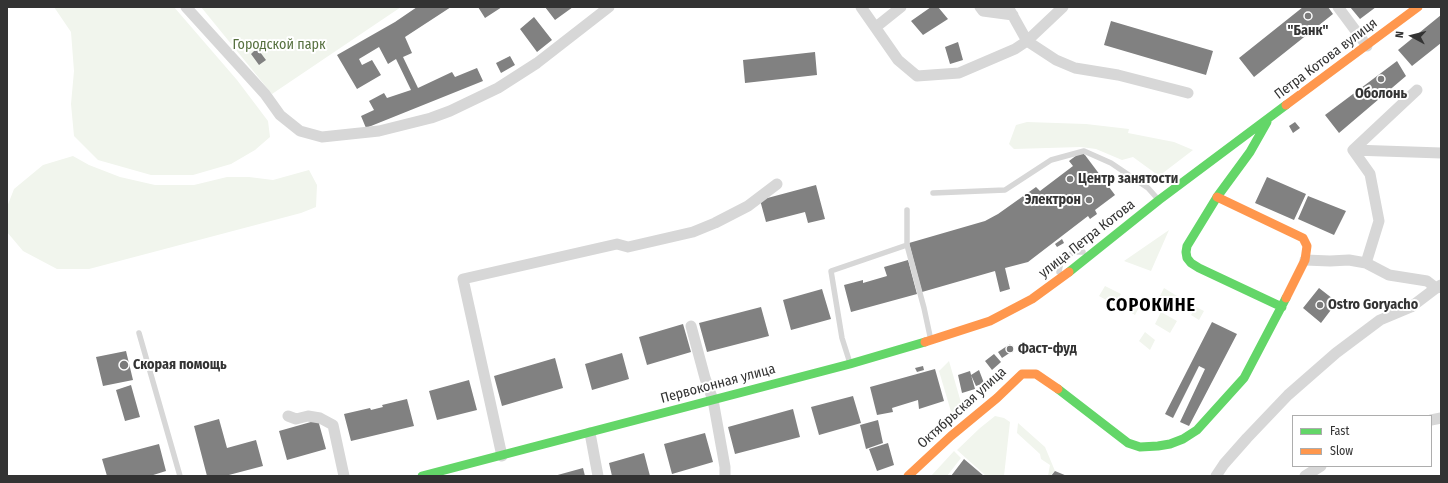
<!DOCTYPE html>
<meta charset="utf-8">
<style>
body{margin:0}
#map{position:relative;width:1448px;height:483px;overflow:hidden;background:#fff;font-family:"Fira Sans Condensed",sans-serif}
canvas{display:block}
.frame{position:absolute;inset:0;border:8px solid #333;pointer-events:none}
.legend{position:absolute;left:1292px;top:415px;width:140px;height:52px;box-sizing:border-box;background:#fff;border:1px solid #adadad;margin:0;padding:5px 7px;list-style:none;font-size:12px;color:#333}
.legend li{display:flex;align-items:center;gap:8px;height:20px}
.legend b{width:20px;border:1px solid #adadad}
.north{position:absolute;left:1392px;top:16px;width:40px;height:40px;-webkit-text-stroke:3px #fff;paint-order:stroke;rotate:277deg;font-size:11px;font-weight:700;line-height:16px;text-align:center;color:#333}
.north::after{content:'';display:block;margin:auto;width:14px;height:18px;background:#333;clip-path:polygon(50% 0,100% 100%,50% 72%,0 100%)}
</style>
<div id="map">
<canvas width="1448" height="483"></canvas>
<div class="frame"></div>
<ul class="legend">
<li><b style="height:5px;background:#63d668"></b>Fast</li>
<li><b style="height:5px;background:#ff974d"></b>Slow</li>
</ul>
<div class="north">N</div>
</div>
<script>
const c = document.querySelector('canvas').getContext('2d');
c.lineJoin = 'round';
function fill(path, color) { c.fillStyle = color; c.fill(path, 'evenodd'); }
const toPath = rows => new Path2D(rows.map(r => 'M' + r).join(''));
function strokePath(path, color, width, dash) { c.strokeStyle = color; c.lineWidth = width; c.lineCap = dash ? 'butt' : 'round'; c.setLineDash(dash || []); c.stroke(path); }
function label(font, color, halo, rows, align = 'center') {
  c.font = font + ' "Fira Sans Condensed",sans-serif'; c.lineWidth = 4; c.setLineDash([]); c.textBaseline = 'middle'; c.strokeStyle = halo; c.fillStyle = color; for (const [text, x, y, turn = 0] of rows) {
    c.save(); c.translate(x, y); c.rotate((+turn || 0) * Math.PI / 180); c.textAlign = isNaN(turn) ? turn : align; if (halo) c.strokeText(text, 0, 0); c.fillText(text, 0, 0); c.restore();
  }
}
fill(toPath([
 [54,7,174,7,237,80,268,121,270,137,255,150,231,164,193,175,151,175,98,160,74,136,71,104,74,71,71,32],
 [201,7,401,7,272,94],
 [1027,122,1086,124,1129,129,1128,133,1174,142,1193,150,1159,176,1133,157,1122,160,1096,149,1081,147,1014,149,1009,144,1016,125],
 [73,156,89,165,120,177,155,185,194,185,227,177,249,177,273,180,309,170,317,185,316,207,301,213,89,269,57,269,23,251,7,232,7,207,14,189,43,165],
 [1169,230,1151,271,1124,261],
 [1105,286,1121,294,1115,305,1099,296],
 [1164,288,1177,296,1171,305,1159,298],
 [1129,297,1141,304,1135,315,1123,308],
 [1196,307,1204,311,1199,320,1191,315],
 [1161,312,1177,321,1170,333,1155,324],
 [1145,332,1155,340,1150,350,1139,341],
 [949,361,962,406,952,415,939,371],
 [995,416,1004,418,1010,422,1004,476,986,476,957,450,980,428],
 [1018,423,1045,447,1055,471,1050,476,1048,476,1050,465,1041,459,1040,454,1017,433],
 [954,451,961,458,947,476,931,476]
]), '#f1f5ed');
fill(toPath([
 [417,7,451,7,405,37,412,53,403,57,418,88,452,72,455,77,477,68,483,81,366,128,361,116,374,110,369,101,384,93,387,98,411,90,396,59,388,64,379,47,359,59,362,65,372,60,381,75,357,89,337,55,395,22],
 [478,7,502,7,485,18],
 [545,7,573,7,555,20],
 [931,7,938,7,948,19,923,35,911,21],
 [1303,7,1328,7,1333,14,1254,77,1239,58],
 [1350,7,1376,7,1360,19],
 [1441,15,1441,43,1412,66,1398,50],
 [534,17,552,40,537,52,520,29],
 [1111,21,1213,51,1206,75,1104,45],
 [958,42,963,60,950,64,945,47],
 [257,48,266,60,259,65,251,54],
 [815,52,817,75,745,83,743,60],
 [510,56,515,65,501,73,496,63],
 [1397,61,1406,76,1339,133,1325,115],
 [1295,122,1300,128,1293,133,1289,126],
 [1081,152,1085,155,1115,195,1095,210,1097,214,1090,219,1088,216,1028,262,1005,268,1010,289,1000,292,995,271,922,292,909,243,985,221,998,214,1036,187,1040,191,1073,166,1069,161],
 [1267,177,1306,194,1294,220,1255,203],
 [816,185,825,219,808,223,805,212,766,222,760,200],
 [1308,196,1346,211,1334,235,1298,219],
 [1062,239,1064,243,1057,247,1055,244],
 [908,260,917,294,851,312,844,285,863,280,863,283,887,276,884,267],
 [1319,288,1337,302,1321,323,1303,308],
 [822,289,831,319,791,330,783,300],
 [761,307,769,336,707,352,699,323],
 [1212,322,1237,334,1189,426,1180,422,1205,369,1199,366,1173,418,1165,414],
 [683,324,691,352,647,365,639,337],
 [1010,344,1014,350,1002,358,998,352],
 [126,351,133,380,103,386,96,357],
 [622,353,629,379,592,390,585,364],
 [994,354,1001,362,992,370,985,361],
 [555,358,563,388,502,406,494,376],
 [923,366,924,370,917,372,915,368],
 [935,369,944,401,919,409,918,400,892,408,893,412,877,415,870,387],
 [979,370,984,383,976,386,971,375],
 [970,371,975,389,962,393,958,375],
 [469,380,477,410,437,420,429,391],
 [131,385,140,417,125,421,116,390],
 [853,396,861,423,819,435,811,407],
 [407,399,414,426,351,441,344,414,370,408,371,410,383,407,382,405],
 [793,409,800,437,735,454,728,427],
 [219,419,227,448,256,440,263,466,225,476,207,476,194,426],
 [318,420,326,449,287,460,279,431],
 [878,420,883,443,866,449,860,425],
 [705,433,713,462,672,474,664,444],
 [888,443,894,465,877,471,869,449],
 [159,444,166,471,150,476,107,476,102,459],
 [644,453,650,476,612,476,609,463],
 [964,459,984,476,951,476],
 [583,468,585,476,554,476],
 [1055,471,1067,476,1051,476]
]), '#818181');
strokePath(toPath([
 [933,193,1005,190,1051,160,1084,151,1111,163,1148,188,1156,197],
 [907,210,907,245,924,308,930,336],
 [1059,272,1061,261,1067,257,1073,252,1083,252],
 [139,333,180,476],
 [849,360,842,338,831,271,907,245]
]), '#d7d7d7', 5.5);
strokePath(toPath([
 [186,7,265,94,280,115,300,131,322,137,379,131,431,118,450,111,498,88,537,63,609,7],
 [861,7,898,60,917,76,959,73,1015,49,1027,41,1063,7],
 [980,7,983,11,1013,15],
 [1008,7,1027,41,1056,60,1075,68,1118,75,1188,93],
 [1338,7,1367,46],
 [876,27,901,7],
 [1353,150,1441,153],
 [1305,260,1330,261,1349,260,1366,263,1389,275,1427,281,1436,288,1441,285],
 [1366,263,1379,221,1370,174,1353,150,1417,90],
 [691,326,705,378,713,400,725,467,725,476],
 [288,416,296,419,308,416,320,418,333,425,344,476],
 [1431,420,1441,418],
 [590,433,598,476],
 [502,456,463,279,617,244,628,247,693,232,715,223,748,206,777,184],
 [1216,476,1224,464,1247,438,1288,395,1336,353,1380,320,1411,307,1436,288,1441,287],
 [1305,476,1321,466]
]), '#d7d7d7', 11);
strokePath(toPath([
 [1267,122,1250,152,1217,197,1187,246,1186,252,1187,258,1191,263,1199,268,1282,307],
 [1069,272,1159,200,1286,105],
 [1058,389,1128,443,1140,447,1158,446,1170,444,1183,439,1197,430,1244,378,1286,298],
 [422,476,850,364,925,342]
]), '#63d668', 9);
strokePath(toPath([
 [1286,105,1418,7],
 [1217,197,1303,238,1307,246,1305,260,1286,298],
 [925,342,990,321,1032,299,1069,272],
 [908,476,951,436,997,398,1022,374,1036,374,1058,389]
]), '#ff974d', 9);
for (const [x, y, r, color] of [
 [1308,16,4,"#7a7a7a"],
 [1381,79,4,"#7a7a7a"],
 [1070,179,4,"#7a7a7a"],
 [1089,200,4,"#7a7a7a"],
 [1320,305,4,"#7a7a7a"],
 [1010,349,4,"#7a7a7a"],
 [124,365,5,"#7a7a7a"]
]) { const dot = new Path2D(); dot.arc(x, y, r, 0, 2 * Math.PI); c.fillStyle = color; c.fill(dot); strokePath(dot, '#fff', 1.5); }
label('bold 14px', '#333', '#fff', [
 ["\"Банк\"",1308,31,"center"],
 ["Оболонь",1381,94,"center"],
 ["Центр занятости",1078,179],
 ["Электрон",1081,200,"right"],
 ["Ostro Goryacho",1328,305],
 ["Фаст-фуд",1018,349],
 ["Скорая помощь",133,365]
], 'left');
label('14px', '#56703f', '#fff', [
 ["Городской парк",279,45]
]);
label('14px', '#333', '#fff', [
 ["Петра Котова вулиця",1326,59,-37],
 ["улица Петра Котова",1087,239,-38],
 ["Первоконная улица",718,384,-15],
 ["Октябрьская улица",962,408,-42]
]);
c.letterSpacing = '1px';
label('bold 18px', '#000', '#fff', [
 ["СОРОКИНЕ",1151,306]
]);
c.letterSpacing = '0px';
</script>
